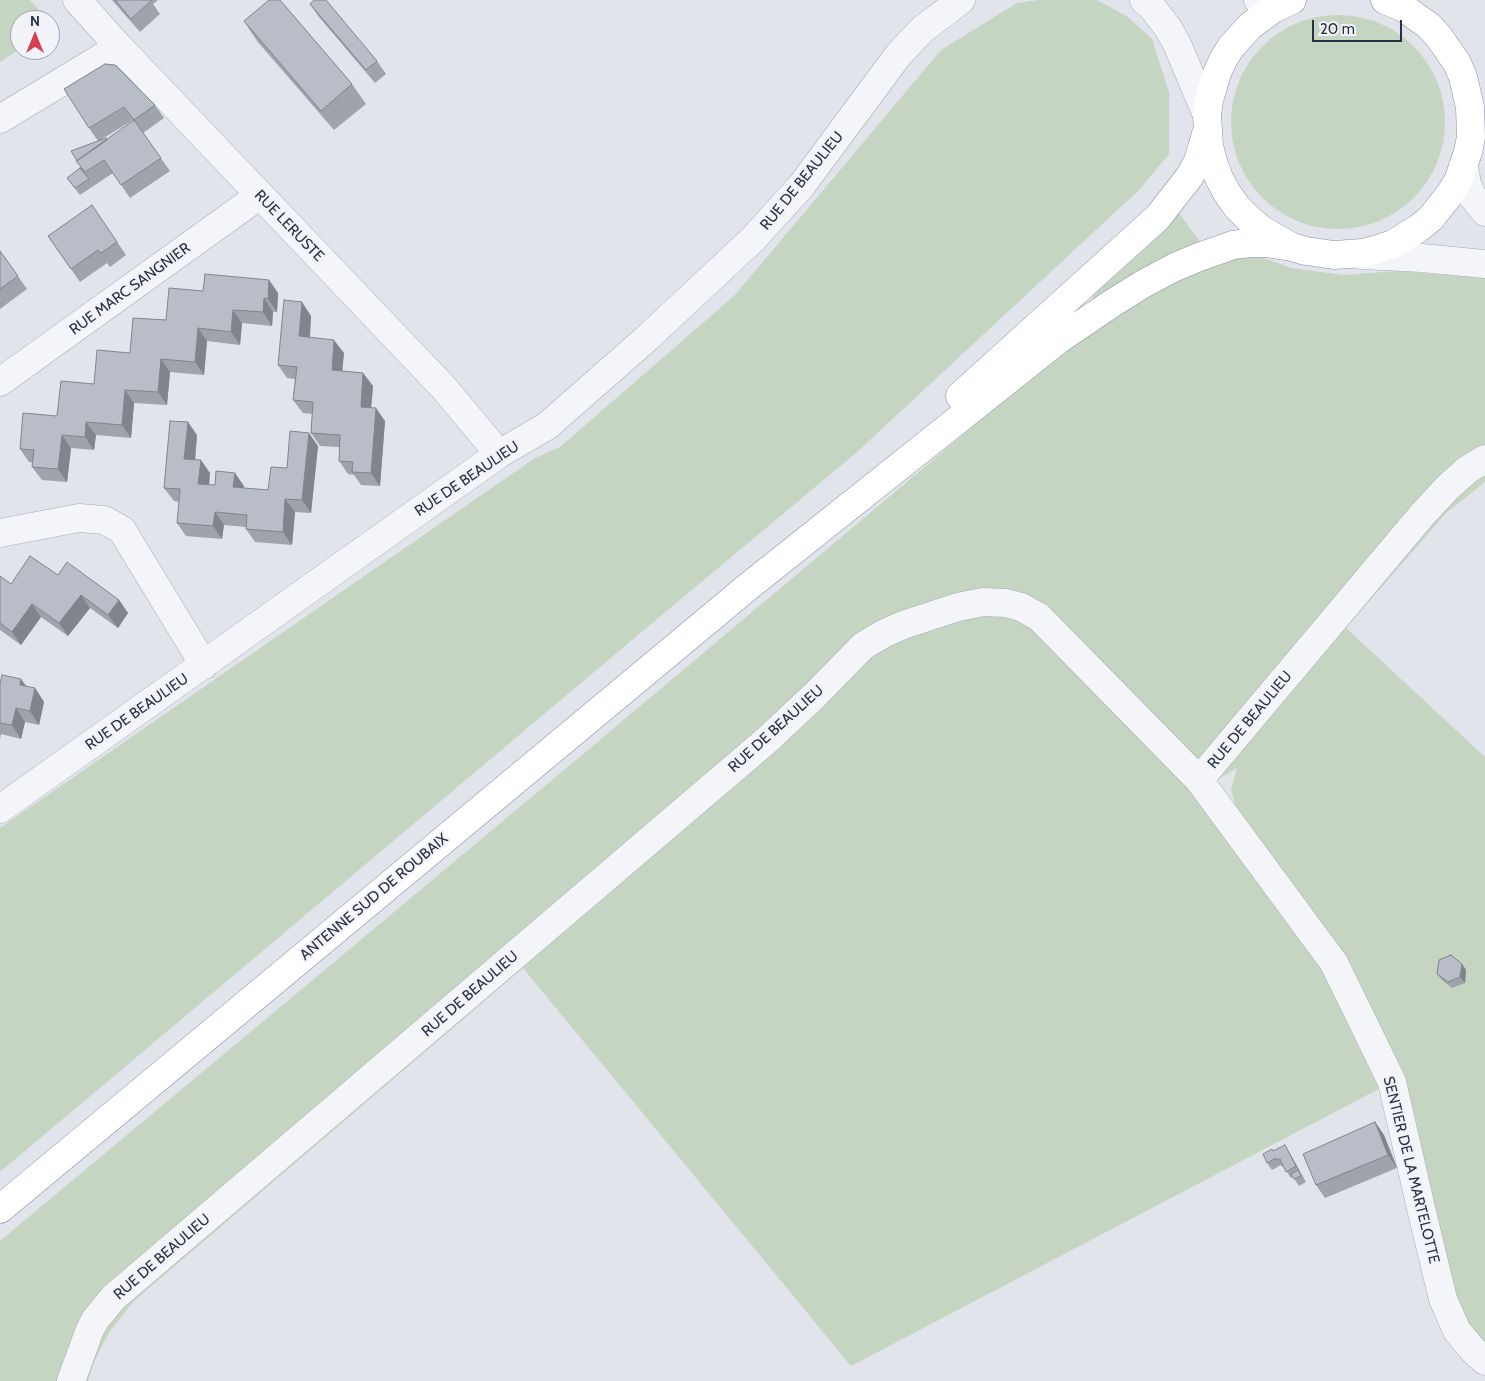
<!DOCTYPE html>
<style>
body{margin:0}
#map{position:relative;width:1485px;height:1381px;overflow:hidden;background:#e1e4eb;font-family:Cabin,sans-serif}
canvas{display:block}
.north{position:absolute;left:10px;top:10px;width:50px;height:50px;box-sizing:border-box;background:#f1f3f8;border:1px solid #a1a5b0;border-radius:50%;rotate:0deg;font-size:14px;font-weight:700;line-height:20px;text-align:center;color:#283143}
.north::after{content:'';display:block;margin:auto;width:18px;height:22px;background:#d73e4e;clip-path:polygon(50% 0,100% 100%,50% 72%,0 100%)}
.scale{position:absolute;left:1312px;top:20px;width:90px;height:22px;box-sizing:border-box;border:2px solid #283143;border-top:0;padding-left:6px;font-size:15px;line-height:18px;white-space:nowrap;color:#283143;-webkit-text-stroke:4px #f1f3f8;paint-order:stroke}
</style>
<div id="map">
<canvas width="1485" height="1381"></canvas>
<div class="north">N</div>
<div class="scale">20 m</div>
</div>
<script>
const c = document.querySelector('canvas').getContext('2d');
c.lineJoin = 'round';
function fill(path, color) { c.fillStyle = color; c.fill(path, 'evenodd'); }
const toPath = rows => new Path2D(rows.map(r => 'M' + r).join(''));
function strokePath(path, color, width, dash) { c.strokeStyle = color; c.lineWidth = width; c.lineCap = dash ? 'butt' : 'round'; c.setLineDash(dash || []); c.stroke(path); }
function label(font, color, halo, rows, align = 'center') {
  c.font = font + ' Cabin,sans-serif'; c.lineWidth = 4.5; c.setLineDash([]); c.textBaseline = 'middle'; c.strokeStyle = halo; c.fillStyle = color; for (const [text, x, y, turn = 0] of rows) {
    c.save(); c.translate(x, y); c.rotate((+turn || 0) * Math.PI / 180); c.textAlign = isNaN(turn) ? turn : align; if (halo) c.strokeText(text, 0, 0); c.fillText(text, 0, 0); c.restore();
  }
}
fill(toPath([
 [0,0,30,0,48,20,20,20,20,49,0,62],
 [1039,0,1097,0,1128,17,1152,39,1169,92,1169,154,1140,189,856,453,663,614,0,1172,0,828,535,458,560,447,735,295,941,50,1017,3],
 '1231 122a107 107 0 1 1 214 0a107 107 0 1 1-214 0Z',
 [1179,213,1200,242,1095,301,1092,296,1149,245],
 [1250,253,1291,268,1344,275,1397,271,1485,278,1485,482,1446,513,1346,628,1485,757,1485,1342,1463,1321,1392,1082,851,1366,523,968,134,1301,110,1331,94,1362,88,1381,0,1381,0,1241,582,755,1078,338,1200,266],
 [1237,768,1231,789,1243,839,1193,794]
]), '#c5d5c1');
const minor = toPath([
 [77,0,119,47,444,388,499,454],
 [1144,0,1151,6,1168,28,1177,44,1207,115],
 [1258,0,1267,0],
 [0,119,119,47],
 [1464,167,1467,184,1473,197,1485,212],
 [1362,255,1422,258,1485,264],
 [0,382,260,195],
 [0,533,79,518,104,520,122,530,204,665],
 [1199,780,1334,963,1392,1082,1424,1221,1443,1299,1457,1331,1473,1350,1485,1361],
 [0,809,499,454,547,426,646,339,753,239,802,185,899,54,923,29,961,0],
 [71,1381,89,1332,95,1320,114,1297,767,740,814,696,863,646,883,634,903,625,958,607,983,602,1006,603,1021,607,1039,617,1199,780,1422,515,1447,488,1467,470,1485,459]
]);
const highway = toPath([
 [1292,0,1273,9,1250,26,1231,47,1223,60,1217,73,1209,100,1207,115,1209,146,1213,162,1219,178,1227,193,1237,207,1249,219,1262,230,1292,247,1306,251,1334,255,1363,253,1378,249,1393,244,1419,228,1431,218,1450,194,1458,181,1468,152,1471,137,1470,107,1463,77,1457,63,1439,37,1429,26,1404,8,1385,0],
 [960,396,1158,217,1190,176,1198,161,1206,134],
 [0,1209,749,586,1058,340,1111,304,1143,284,1175,267,1199,257,1233,245,1250,243,1266,243,1292,247]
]);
strokePath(minor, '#a6abb5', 29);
strokePath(highway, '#8791a2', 29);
strokePath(minor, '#f4f5f8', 28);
strokePath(highway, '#fff', 28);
fill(toPath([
 [112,0,158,0,153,4,160,14,140,32],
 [310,4,377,61,386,74,375,83,319,17],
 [244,21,352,84,366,104,334,130,257,41],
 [105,64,155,105,164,118,143,133,170,171,130,198,113,173,80,195,67,178,80,168,98,141,89,128],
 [133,120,134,120,107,140,102,139],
 [92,205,126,255,110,267,107,263,80,282,48,236],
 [0,251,27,289,0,309],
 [269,280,278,293,277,312,273,312,272,326,242,323,240,345,207,341,204,375,170,372,167,405,134,403,131,438,96,435,94,450,71,448,67,482,42,480,32,467,33,463,29,462,20,449,94,384,166,320,203,291],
 [311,316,310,338,344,353,342,371,363,373,373,386,371,408,385,421,380,486,361,485,354,475,348,474,339,461,339,447,320,446,311,433,313,414,303,413,293,400,295,379,287,378,278,365],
 [197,435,195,460,210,473,209,485,244,486,244,488,268,490,287,468,318,446,311,513,295,512,292,545,255,542,246,529,246,527,224,525,222,539,186,536,177,523,179,502,174,501,164,488],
 [58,575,119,600,128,613,118,628,90,608,68,636,41,617,21,645,0,630,0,576,11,584],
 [21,679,27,687,35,688,44,702,39,725,25,722,21,739,1,734,0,740,0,683],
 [1462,964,1466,970,1465,983,1452,988,1442,980,1437,974],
 [1375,1122,1384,1135,1397,1168,1325,1198,1316,1185],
 [1274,1151,1289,1152,1306,1182,1299,1186,1293,1177,1291,1178,1283,1166,1282,1167,1281,1165,1272,1170,1267,1163]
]), '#9ea3ac');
fill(toPath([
 [269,280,278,293,277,312,268,299],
 [264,298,273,312,272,326,263,312],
 [302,302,311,316,309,350,299,336],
 [233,310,242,323,240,345,231,332],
 [198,328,207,341,204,375,195,362],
 [334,340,344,353,341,383,332,370],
 [161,359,170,372,167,405,158,392],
 [363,373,373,386,370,420,361,407],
 [125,390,134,403,131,438,122,425],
 [376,408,385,421,380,486,371,473],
 [86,422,96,435,94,450,85,437],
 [188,422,197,435,194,472,184,459],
 [309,433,318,446,311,513,302,500],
 [62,435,71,448,67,482,58,469],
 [201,460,210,473,208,497,198,484],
 [235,473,244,486,242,500,233,487],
 [285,499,295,512,292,545,283,532],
 [215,512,224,525,222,539,213,526],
 [81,595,90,608,68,636,59,623],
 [119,600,128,613,118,628,108,615],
 [32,604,41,617,21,645,12,632],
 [21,679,30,692,20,685],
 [35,688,44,702,39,725,30,711],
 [16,708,25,722,21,739,12,725],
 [1462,964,1466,970,1465,983,1460,977],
 [1375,1122,1384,1135,1397,1168,1388,1155],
 [1285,1145,1301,1173,1296,1166]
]), '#81848c');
const building = toPath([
 [115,0,150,0,151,1,131,19,115,0],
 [269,0,280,0,352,84,321,111,244,21,269,0],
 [314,0,326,0,377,61,366,70,310,4,314,0],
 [105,64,115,65,155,105,134,120,124,107,89,128,64,89,105,64],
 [134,120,161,158,121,185,104,160,85,172,76,161,134,120],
 [106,138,107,140,77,161,71,151,106,138],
 [80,168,89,179,75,188,67,178,80,168],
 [92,205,117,242,101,253,98,250,71,269,48,236,92,205],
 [0,251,18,276,0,289,0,251],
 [205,274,269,280,268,299,264,298,263,312,233,310,231,332,198,328,195,362,161,359,158,392,125,390,122,425,86,422,85,437,62,435,58,469,32,467,34,450,20,449,23,413,57,416,61,381,94,384,97,350,130,353,133,318,166,320,169,288,203,291,205,274],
 [284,300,302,302,299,336,334,340,332,370,363,373,361,407,376,408,371,473,352,472,353,462,339,461,340,435,311,433,313,402,293,400,297,367,278,365,284,300],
 [170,421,188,422,184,459,201,460,198,484,215,485,216,471,235,473,233,487,268,490,271,467,287,468,290,431,309,433,302,500,285,499,283,532,246,529,247,515,215,512,213,526,177,523,180,489,164,488,170,421],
 [30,556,58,575,67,562,119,600,108,615,81,595,59,623,32,604,12,632,0,623,0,576,11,584,30,556],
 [2,675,21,679,20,685,35,688,30,711,16,708,12,725,0,723,0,683,2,675],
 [1451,955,1462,964,1460,977,1448,982,1437,974,1439,960,1451,955],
 [1375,1122,1388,1155,1316,1185,1303,1154,1375,1122],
 [1285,1145,1296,1166,1286,1172,1280,1159,1277,1160,1276,1158,1267,1163,1263,1154,1272,1149,1273,1151,1285,1145],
 [1298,1170,1301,1176,1294,1179,1291,1174,1298,1170]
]);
fill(building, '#b8bdc8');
strokePath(building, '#81848c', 1);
label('15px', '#283143', '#f1f3f8', [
 ["RUE DE BEAULIEU",802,181,-51],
 ["RUE LERUSTE",289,226,46],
 ["RUE MARC SANGNIER",130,289,-36],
 ["RUE DE BEAULIEU",467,479,-34],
 ["RUE DE BEAULIEU",137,712,-35],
 ["RUE DE BEAULIEU",1250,720,-50],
 ["RUE DE BEAULIEU",776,729,-42],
 ["ANTENNE SUD DE ROUBAIX",374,897,-40],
 ["RUE DE BEAULIEU",470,994,-41],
 ["SENTIER DE LA MARTELOTTE",1411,1170,76],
 ["RUE DE BEAULIEU",162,1257,-41]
]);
</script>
